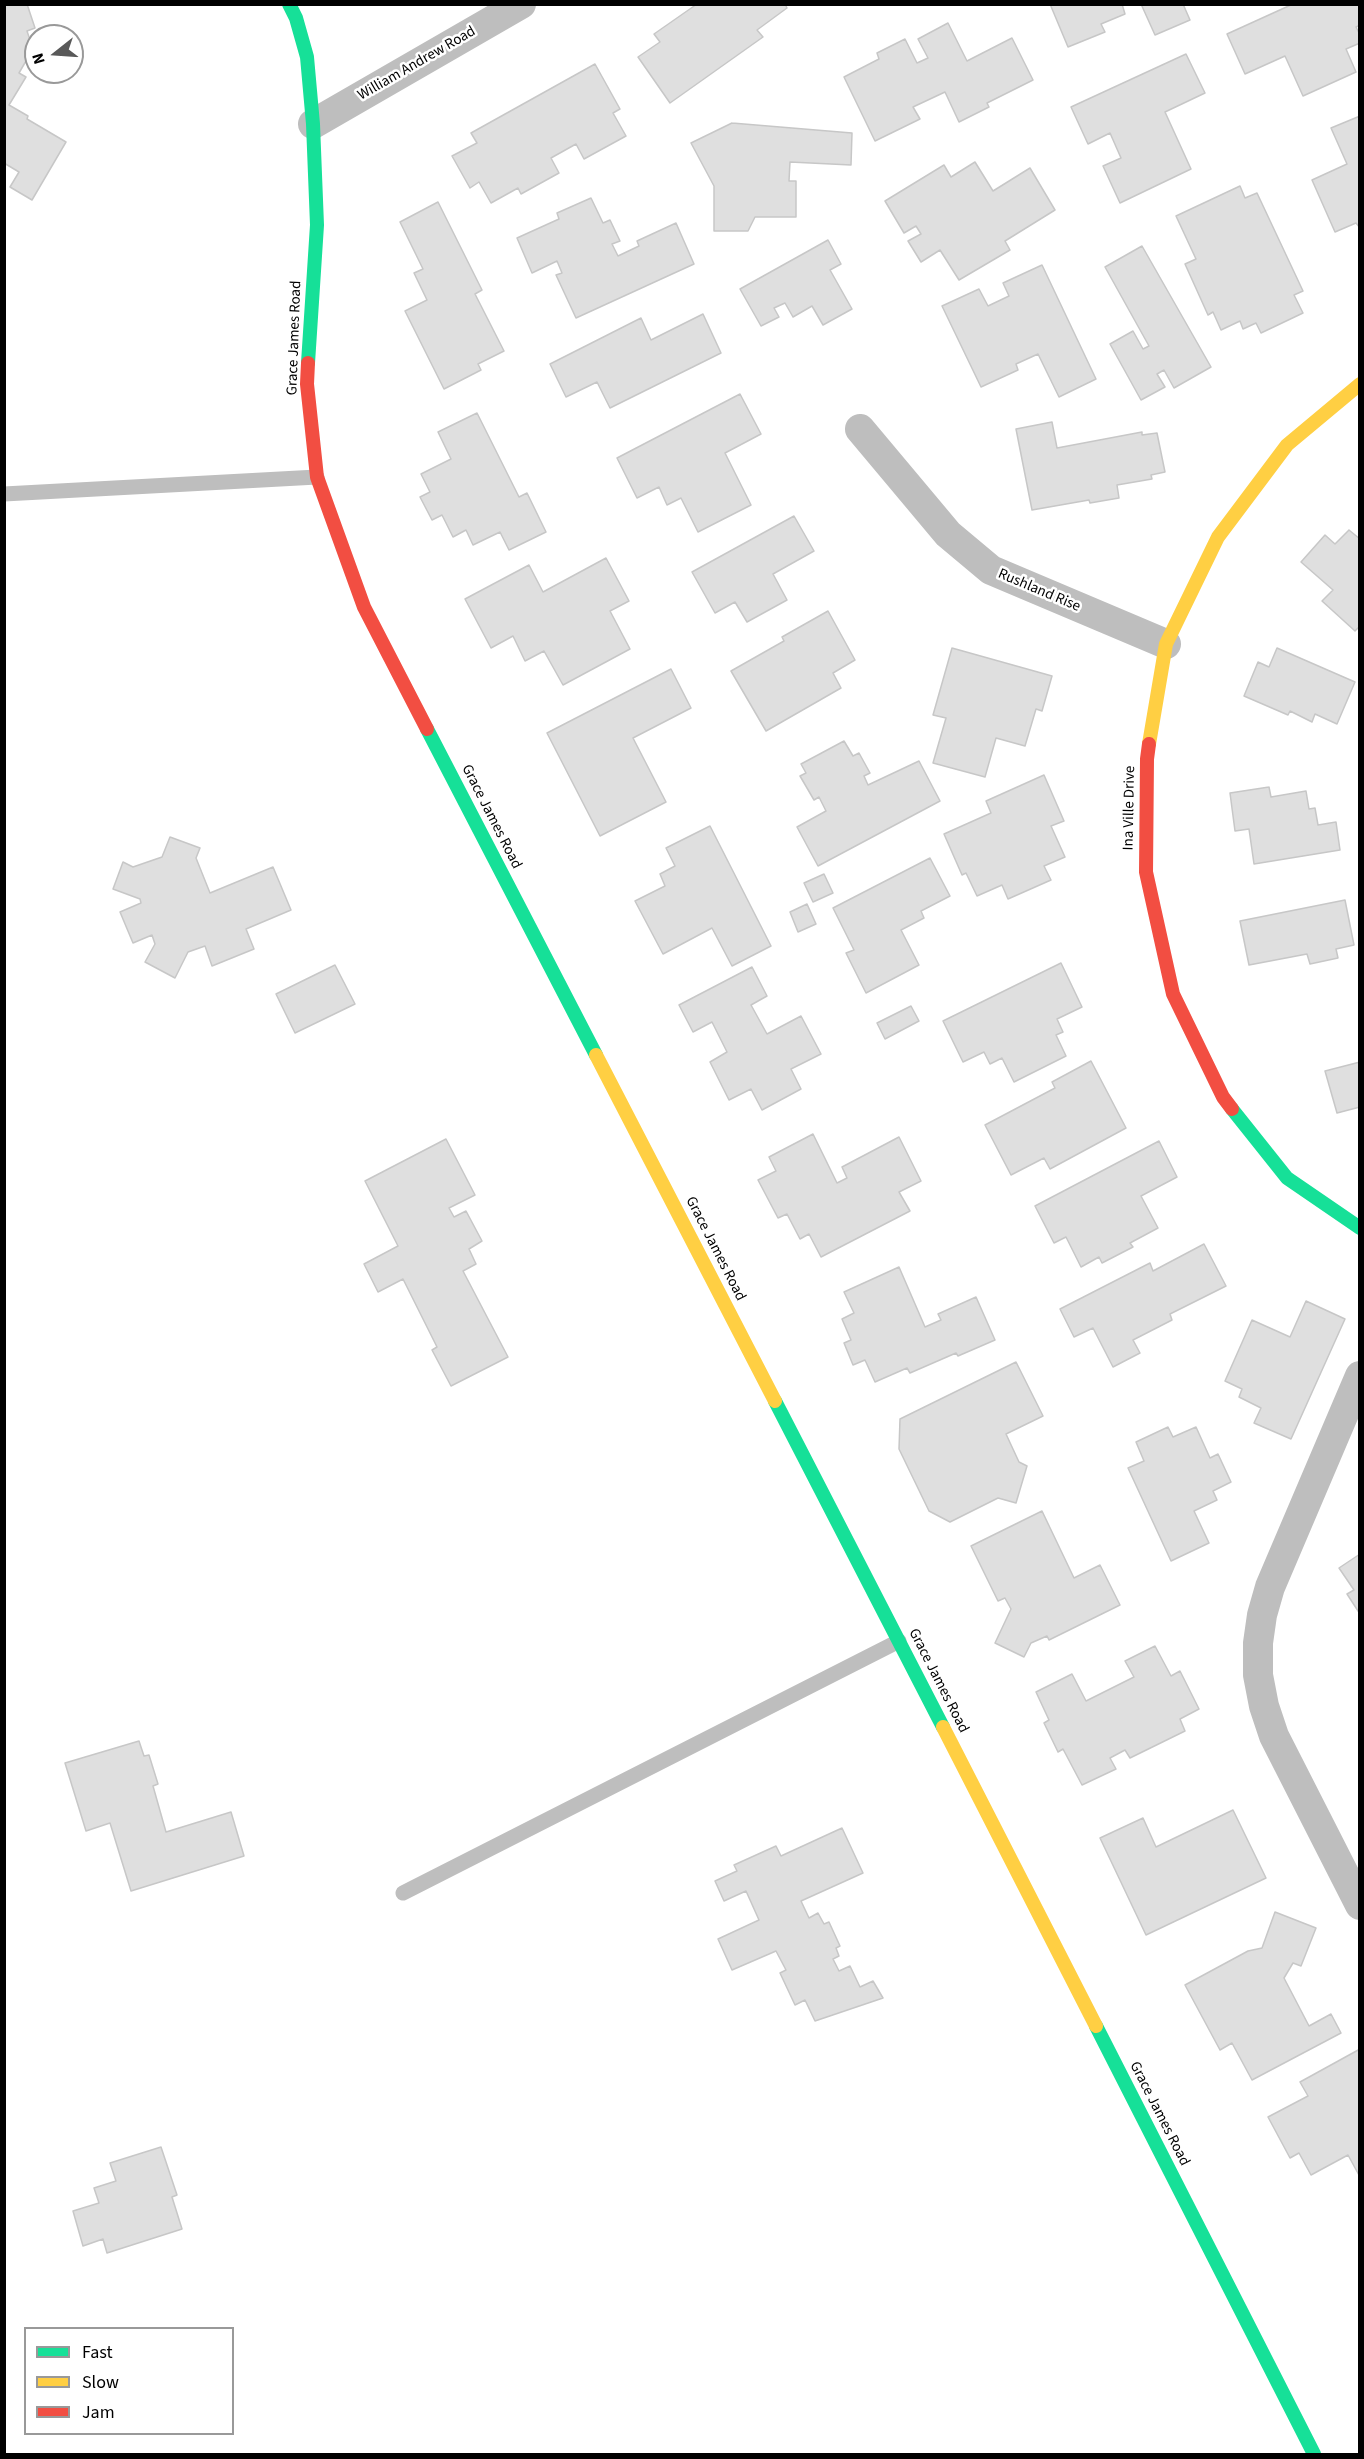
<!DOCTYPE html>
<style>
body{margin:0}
#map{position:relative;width:1364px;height:2459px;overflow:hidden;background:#fff;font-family:"Source Sans 3",sans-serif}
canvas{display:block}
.frame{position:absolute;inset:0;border:6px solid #000;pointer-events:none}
.legend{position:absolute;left:24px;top:2327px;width:210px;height:108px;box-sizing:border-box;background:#fff;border:2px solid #999;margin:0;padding:8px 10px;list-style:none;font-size:18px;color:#000}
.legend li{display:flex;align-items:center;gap:12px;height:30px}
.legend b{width:30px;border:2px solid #999}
.north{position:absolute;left:24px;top:24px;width:60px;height:60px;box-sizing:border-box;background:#fff;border:2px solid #999;border-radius:50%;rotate:253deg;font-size:16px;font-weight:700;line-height:24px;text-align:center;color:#000}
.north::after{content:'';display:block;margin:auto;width:21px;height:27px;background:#595959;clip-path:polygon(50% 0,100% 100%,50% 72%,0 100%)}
</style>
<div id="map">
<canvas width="1364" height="2459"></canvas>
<div class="frame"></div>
<ul class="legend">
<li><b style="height:8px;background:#16e098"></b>Fast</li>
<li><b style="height:8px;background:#ffcf43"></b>Slow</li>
<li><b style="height:8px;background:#f24e42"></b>Jam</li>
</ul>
<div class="north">N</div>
</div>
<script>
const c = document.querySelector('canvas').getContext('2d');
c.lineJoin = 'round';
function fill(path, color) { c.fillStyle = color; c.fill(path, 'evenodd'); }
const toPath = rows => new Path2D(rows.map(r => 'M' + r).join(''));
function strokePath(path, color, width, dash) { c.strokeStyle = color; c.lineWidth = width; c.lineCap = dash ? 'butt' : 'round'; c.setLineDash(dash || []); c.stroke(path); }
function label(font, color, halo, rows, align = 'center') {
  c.font = font + ' "Source Sans 3",sans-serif'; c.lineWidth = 5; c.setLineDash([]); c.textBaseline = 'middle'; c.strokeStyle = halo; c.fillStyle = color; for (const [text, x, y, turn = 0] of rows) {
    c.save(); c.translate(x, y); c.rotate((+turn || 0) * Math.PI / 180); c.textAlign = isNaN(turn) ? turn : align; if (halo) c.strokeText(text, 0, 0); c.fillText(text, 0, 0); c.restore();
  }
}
const building = toPath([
 [4,4,27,4,35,28,27,31,33,49,19,73,26,77,9,105,28,116,27,119,66,142,32,200,10,187,19,172,4,163,4,4],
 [697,4,785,4,787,8,757,30,763,37,670,103,638,57,660,42,654,34,697,4],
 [1050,4,1122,4,1125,14,1101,24,1105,32,1068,47,1050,4],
 [1141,4,1183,4,1190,20,1155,35,1141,4],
 [1293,4,1360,4,1360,25,1356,27,1360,35,1360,43,1346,49,1356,72,1303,96,1285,56,1245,74,1227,34,1293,4],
 [948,23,967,61,1012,38,1033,80,987,103,989,107,959,122,945,92,913,107,920,119,875,141,844,77,879,59,877,53,905,39,917,63,928,58,918,39,948,23],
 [1186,54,1205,93,1165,112,1191,169,1120,203,1103,166,1121,158,1110,133,1088,144,1071,107,1186,54],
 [595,64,620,109,613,113,626,136,584,159,576,144,551,158,559,173,521,194,518,188,491,203,479,182,470,188,452,156,477,143,471,133,595,64],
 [1360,116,1360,228,1356,223,1335,232,1312,180,1347,164,1331,128,1360,116],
 [732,123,852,133,851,165,790,162,789,181,796,181,796,217,755,217,748,231,714,231,714,186,691,143,732,123],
 [975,162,993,191,1030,168,1055,210,1005,241,1010,250,959,280,940,250,921,262,908,241,921,234,916,226,904,233,885,201,944,165,951,177,975,162],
 [1240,186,1245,198,1257,193,1303,291,1294,295,1303,313,1261,333,1256,323,1243,329,1240,321,1221,330,1213,312,1208,315,1185,264,1196,259,1176,216,1240,186],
 [591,198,603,223,610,220,620,241,612,244,618,256,639,246,637,241,676,223,694,264,576,318,556,275,562,273,557,261,532,273,517,238,559,219,557,213,591,198],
 [438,202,482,290,475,294,504,351,478,364,481,370,444,389,405,311,427,300,414,273,423,269,400,222,438,202],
 [828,240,841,264,830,270,852,309,823,325,812,306,793,317,785,303,774,308,779,317,761,326,740,289,828,240],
 [1142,246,1211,367,1174,388,1164,370,1157,374,1165,387,1141,400,1110,344,1133,331,1143,349,1149,346,1105,267,1142,246],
 [1042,265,1096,379,1059,397,1038,354,1016,364,1018,370,981,387,942,306,979,289,988,306,1009,296,1003,283,1042,265],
 [703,314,721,353,610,408,597,382,566,397,550,364,641,318,651,340,703,314],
 [740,394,761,434,725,453,751,505,698,532,681,498,667,505,659,487,637,498,617,458,740,394],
 [477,413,519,497,527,493,546,532,509,550,500,532,473,545,466,530,453,537,442,515,432,520,420,497,430,492,421,474,451,459,438,432,477,413],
 [1052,422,1057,448,1142,432,1142,435,1157,433,1165,472,1151,475,1152,479,1117,485,1119,498,1090,503,1089,500,1032,510,1016,429,1052,422],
 [794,516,814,551,773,574,787,600,747,622,735,602,715,613,692,572,794,516],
 [1349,530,1360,539,1360,626,1355,631,1322,601,1333,590,1301,562,1325,535,1335,544,1349,530],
 [606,558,629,601,610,611,630,649,563,685,544,651,525,661,513,636,491,648,465,599,529,565,543,592,606,558],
 [828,611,855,660,833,673,841,688,766,731,731,671,784,641,782,637,828,611],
 [952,648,1052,676,1042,711,1036,709,1025,746,996,738,985,777,933,763,946,718,933,715,952,648],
 [1277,648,1355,682,1337,724,1315,714,1312,722,1290,711,1288,715,1244,696,1258,662,1269,667,1277,648],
 [671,669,691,708,633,738,666,802,600,836,547,733,671,669],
 [844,741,853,756,859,753,870,773,864,776,868,785,919,761,940,801,818,866,797,827,826,811,819,797,814,800,800,776,806,773,801,764,844,741],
 [1044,775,1064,821,1051,826,1065,857,1044,866,1051,880,1008,899,1002,885,977,896,966,873,962,875,944,834,991,813,986,801,1044,775],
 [1269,787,1271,797,1306,791,1309,809,1315,808,1318,825,1336,822,1340,850,1254,864,1249,829,1235,831,1230,793,1269,787],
 [710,826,771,946,732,966,712,928,663,954,635,901,665,886,660,874,675,866,666,848,710,826],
 [170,837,200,848,196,858,210,893,273,867,291,910,246,929,254,949,212,966,205,946,188,952,175,978,145,962,155,944,152,935,133,943,120,912,141,903,140,899,113,889,123,862,133,867,162,857,170,837],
 [930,858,950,896,921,911,924,918,901,930,919,965,866,993,846,953,854,950,833,908,930,858],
 [824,874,833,893,813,902,804,883,824,874],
 [1345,900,1354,945,1336,949,1338,958,1310,964,1307,954,1249,965,1240,921,1345,900],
 [807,904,816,924,798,932,790,912,807,904],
 [1061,963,1082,1007,1057,1019,1063,1032,1056,1035,1066,1056,1014,1082,1002,1058,990,1064,984,1052,963,1062,943,1021,1061,963],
 [335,965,355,1004,295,1033,276,994,335,965],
 [752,967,767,996,751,1005,767,1034,801,1016,821,1054,791,1069,801,1089,762,1110,751,1089,729,1100,710,1062,727,1052,712,1022,693,1032,679,1005,752,967],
 [911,1006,919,1021,885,1039,877,1023,911,1006],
 [1091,1061,1126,1128,1050,1169,1044,1158,1011,1175,985,1125,1055,1088,1052,1082,1091,1061],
 [1360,1062,1360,1107,1337,1113,1325,1071,1360,1062],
 [813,1134,837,1183,847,1178,842,1167,899,1137,921,1181,899,1192,910,1211,821,1257,809,1234,800,1239,787,1214,778,1218,758,1180,776,1171,769,1157,813,1134],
 [446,1139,475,1195,449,1208,454,1217,466,1211,482,1241,469,1249,476,1264,463,1271,508,1357,451,1386,432,1350,437,1347,403,1279,378,1292,364,1264,398,1246,365,1181,446,1139],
 [1159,1141,1177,1177,1141,1196,1158,1228,1130,1243,1133,1247,1102,1263,1099,1257,1081,1267,1066,1237,1054,1243,1035,1206,1159,1141],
 [1204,1244,1226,1286,1170,1314,1172,1320,1133,1340,1140,1353,1113,1367,1093,1328,1074,1337,1060,1309,1150,1263,1153,1271,1204,1244],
 [899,1267,925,1327,941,1320,938,1314,976,1297,995,1340,958,1356,956,1353,910,1373,907,1368,875,1382,865,1360,853,1365,844,1343,851,1340,842,1319,854,1313,844,1292,899,1267],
 [1306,1301,1345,1319,1291,1439,1254,1423,1261,1408,1239,1397,1242,1389,1225,1381,1252,1320,1290,1337,1306,1301],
 [1016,1362,1043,1416,1006,1434,1019,1462,1027,1466,1016,1503,998,1498,950,1522,929,1511,899,1449,900,1419,1016,1362],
 [1168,1427,1173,1437,1196,1427,1210,1458,1218,1454,1231,1482,1213,1491,1217,1500,1194,1511,1209,1543,1171,1561,1128,1468,1144,1461,1136,1442,1168,1427],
 [1042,1511,1074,1578,1100,1565,1120,1605,1049,1640,1047,1636,1031,1643,1024,1657,995,1643,1011,1609,1005,1598,998,1601,971,1546,1042,1511],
 [1360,1554,1360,1614,1347,1594,1354,1590,1339,1568,1360,1554],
 [1155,1646,1171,1676,1180,1671,1199,1709,1180,1719,1185,1731,1130,1758,1125,1750,1110,1758,1116,1769,1082,1785,1063,1749,1058,1752,1044,1723,1049,1720,1036,1692,1072,1674,1086,1701,1134,1677,1125,1661,1155,1646],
 [139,1741,144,1756,149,1755,158,1784,153,1786,166,1832,231,1812,244,1856,131,1891,110,1823,86,1831,65,1763,139,1741],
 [1233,1810,1266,1878,1146,1935,1100,1838,1143,1818,1156,1847,1233,1810],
 [842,1828,863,1873,801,1901,809,1918,818,1913,824,1924,829,1922,840,1946,836,1948,839,1956,833,1959,839,1971,850,1966,860,1987,873,1981,883,1998,815,2021,805,2000,795,2005,780,1973,786,1970,776,1951,732,1970,718,1939,759,1920,746,1891,724,1901,715,1881,737,1871,734,1865,776,1846,781,1856,842,1828],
 [1275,1912,1316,1928,1301,1966,1293,1963,1284,1978,1309,2026,1331,2014,1341,2033,1252,2080,1232,2043,1220,2050,1185,1985,1248,1951,1262,1948,1275,1912],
 [1360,2049,1360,2177,1348,2155,1311,2175,1299,2153,1290,2158,1268,2117,1308,2096,1300,2082,1360,2049],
 [161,2147,177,2195,172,2197,182,2229,107,2253,103,2239,83,2246,73,2211,99,2203,94,2188,116,2181,110,2163,161,2147]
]);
fill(building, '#dfdfdf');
strokePath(building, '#c7c7c7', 1.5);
strokePath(toPath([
 [4,494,317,477],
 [403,1893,899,1641]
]), '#bebebe', 15);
strokePath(toPath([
 [313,124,521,4],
 [860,429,948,534,991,570,1166,644],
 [1360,1376,1270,1587,1262,1615,1258,1643,1258,1675,1264,1706,1274,1736,1360,1905]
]), '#bebebe', 30);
strokePath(toPath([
 [289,4,296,18,307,57,313,124,317,225,308,363],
 [427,729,596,1055],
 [1232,1109,1287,1178,1360,1228],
 [775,1401,943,1727],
 [1096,2026,1314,2454]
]), '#16e098', 14);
strokePath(toPath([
 [1149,744,1166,644,1218,537,1287,445,1360,384],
 [596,1055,775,1401],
 [943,1727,1096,2026]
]), '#ffcf43', 14);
strokePath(toPath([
 [308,363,307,384,317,477,364,607,427,729],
 [1149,744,1147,759,1146,872,1173,994,1223,1097,1232,1109]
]), '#f24e42', 14);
label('15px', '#000', '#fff', [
 ["William Andrew Road",417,64,-30],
 ["Grace James Road",295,338,-88],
 ["Rushland Rise",1039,591,23],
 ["Ina Ville Drive",1130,808,-89],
 ["Grace James Road",491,817,63],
 ["Grace James Road",715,1249,63],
 ["Grace James Road",938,1681,63],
 ["Grace James Road",1159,2114,63]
]);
</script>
